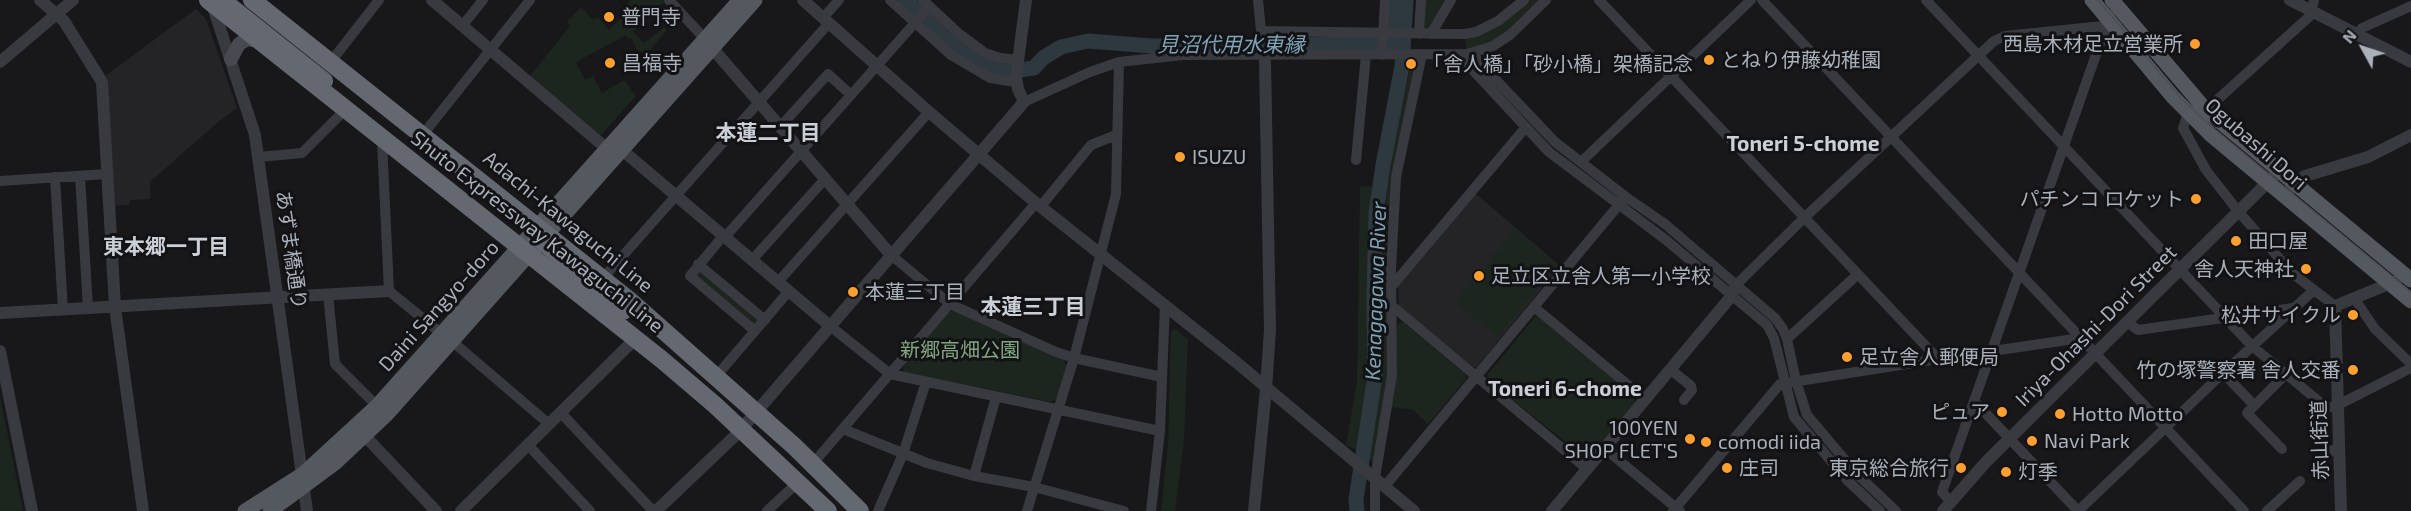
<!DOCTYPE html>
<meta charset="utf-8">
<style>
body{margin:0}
#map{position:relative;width:2411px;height:511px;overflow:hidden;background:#18181a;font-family:"Exo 2",sans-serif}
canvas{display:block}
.north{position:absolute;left:2333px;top:18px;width:60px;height:60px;-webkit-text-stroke:4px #131315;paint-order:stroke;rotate:310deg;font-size:16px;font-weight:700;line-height:24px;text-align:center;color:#aab1bb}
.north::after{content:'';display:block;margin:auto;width:21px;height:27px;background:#aab1bb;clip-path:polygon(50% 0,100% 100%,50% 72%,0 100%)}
</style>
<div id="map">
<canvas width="2411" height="511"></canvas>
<div class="north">N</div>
</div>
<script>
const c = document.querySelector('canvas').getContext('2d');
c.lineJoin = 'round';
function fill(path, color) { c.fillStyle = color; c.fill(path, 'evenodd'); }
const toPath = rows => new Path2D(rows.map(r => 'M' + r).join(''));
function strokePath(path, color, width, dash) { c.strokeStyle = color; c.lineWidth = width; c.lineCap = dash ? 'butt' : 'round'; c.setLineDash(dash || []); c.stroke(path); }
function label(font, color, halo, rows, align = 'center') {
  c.font = font + ' "Exo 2","Noto Sans JP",sans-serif'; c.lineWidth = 6; c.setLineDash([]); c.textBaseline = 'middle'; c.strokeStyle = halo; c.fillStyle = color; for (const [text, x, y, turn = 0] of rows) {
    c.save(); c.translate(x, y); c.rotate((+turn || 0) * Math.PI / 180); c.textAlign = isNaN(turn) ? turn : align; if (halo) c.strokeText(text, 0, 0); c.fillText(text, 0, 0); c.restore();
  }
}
fill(toPath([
 [196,9,206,19,237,108,218,122,150,182,150,199,130,200,129,205,115,206,107,79,105,76],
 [1475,193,1560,266,1477,367,1473,367,1399,307,1398,286]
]), '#242427');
fill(toPath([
 [631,0,663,0,664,2,648,20,627,5],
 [1425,0,1448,0,1430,31,1424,31],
 [1528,0,1542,0,1498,41,1466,51,1466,37],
 [581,7,593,20,598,17,609,30,629,11,643,22,633,32,644,43,665,27,667,30,648,52,639,53,631,38,628,39,626,35,576,62,585,80,593,76,602,93,624,80,636,96,601,135,598,136,530,76,570,26,567,22],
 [1411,63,1415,64,1393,178,1387,379,1375,460,1372,462,1367,457,1379,379,1379,302,1388,168],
 [1360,186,1374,187,1370,214,1368,381,1358,450,1346,445,1357,381],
 [1515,230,1557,265,1498,337,1457,304,1457,299],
 [697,269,759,320,756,326,693,276],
 [954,311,1063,360,1067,366,1057,398,1051,402,904,372,903,366,948,312],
 [1535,317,1538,317,1635,397,1635,403,1589,457,1583,456,1488,380,1488,374],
 [1403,322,1466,375,1466,379,1428,424,1413,410,1392,407,1397,378,1397,325],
 [1175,329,1188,339,1184,440,1175,511,1161,511,1168,444,1171,331],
 [0,397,23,511,0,511]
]), '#1d261e');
strokePath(toPath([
 [906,0,944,37,980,63,1006,72,1034,68,1043,58,1061,47,1088,41,1152,46,1391,44,1397,0],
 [1357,511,1356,499,1375,376,1374,300,1376,213,1383,165,1402,66,1406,0]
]), '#2d393f', 15);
strokePath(toPath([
 [669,0,705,39],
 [890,0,951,55,990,78,1016,82],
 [923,0,957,32,985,53,1000,58,1018,60],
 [1258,0,1261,31,1465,34,1476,32,1498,21,1524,0],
 [1599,0,1938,359,1780,384,1673,511],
 [1762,0,2244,511],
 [1926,0,2252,346,2327,408,2338,405,2411,368],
 [823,18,839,0],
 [463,25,483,0],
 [1419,34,1421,0],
 [1431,34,1451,0],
 [2357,34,2362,28,2411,6],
 [1474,53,1477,60,1555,142,1626,197,1665,224,1775,318,1783,329,1787,339,1796,381,1807,415,1856,473,1896,511],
 [1458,54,1549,152,1666,240,1767,325,1774,338,1794,417,1848,481,1880,511],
 [1382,55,1385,0],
 [333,59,379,0],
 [1024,102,1090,72,1119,62,1183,55,1467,54,1493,46,1510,35,1546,0],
 [2206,110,2310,16,2314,0],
 [2188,113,2183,128,2206,170,2238,211,2292,273,2335,306],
 [780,127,828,74,851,95],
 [425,132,530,0],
 [382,141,389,291,442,334],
 [259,157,302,153,344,111],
 [1356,160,1366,55],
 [1581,162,1751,0],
 [80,176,88,308],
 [55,177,63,310],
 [0,181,107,174],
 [1041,206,1091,145,1116,135],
 [723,236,690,276,755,331],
 [725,237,929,7],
 [891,255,950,304,1056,352,1074,358,1162,377],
 [752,260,825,179],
 [698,264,765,320],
 [604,277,829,23],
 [778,282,929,112],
 [1737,284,1804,218,1994,41,2005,36,2103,26,2108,20],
 [1392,286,1526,127],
 [328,294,335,364,377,406],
 [2354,298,2375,329,2411,364],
 [1391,305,1587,469],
 [1534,307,1645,399],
 [2127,322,2138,330,2293,308],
 [830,326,890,374,1160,431],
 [1787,339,1857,275],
 [453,342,549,424],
 [1938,359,2081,338],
 [1670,369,1691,386,1692,390,1684,400],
 [719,373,789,291],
 [2223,373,2254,405],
 [1974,401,2078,511],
 [561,413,653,511],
 [843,429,927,463,974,476,1034,487,1124,511],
 [528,445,590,511],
 [1604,448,1680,511],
 [2282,449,2247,413,2285,375],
 [816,460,1036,203],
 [2319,461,2332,450,2339,449],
 [974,476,996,397],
 [1385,486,1622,201],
 [1951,502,1942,492,2110,15],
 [767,511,794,486],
 [878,511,903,454,926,382],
 [1027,511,1074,358,1116,194,1119,62],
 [1151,511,1160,431,1165,304],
 [1375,511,1375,478,1392,376,1391,269,1396,177,1422,54],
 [2078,511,2223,373,2314,290],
 [2267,511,2300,481]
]), '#393a3f', 10);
strokePath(toPath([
 [40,0,64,21,102,82,115,307,143,511],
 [432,0,606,148],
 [803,0,929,112,1036,203,1236,362,1414,511],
 [2290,0,2411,62],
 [212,4,255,135,307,511],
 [707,42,891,255],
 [0,62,73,0],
 [622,150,830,326],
 [2284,196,2299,180,2305,176,2368,157,2411,135],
 [0,313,389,291],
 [0,351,32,511],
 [365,436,436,511],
 [461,511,632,342],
 [656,511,738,433,1024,102,1018,89,1016,77,1026,0],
 [1254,511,1266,389,1270,330,1265,62],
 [1552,511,1729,299,1737,284],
 [1943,511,1986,462,2273,177],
 [2341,511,2335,306,2396,281]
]), '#393a3f', 12);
strokePath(toPath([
 [231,59,239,44,247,39,254,40]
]), '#474a50', 14);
strokePath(toPath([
 [2092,0,2173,97,2211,135,2411,301],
 [2112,0,2206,110,2411,280],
 [245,511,303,474,377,406,740,0],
 [270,511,335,463,387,414,755,0]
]), '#54585f', 15);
strokePath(toPath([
 [222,0,324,81],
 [536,236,623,311]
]), '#646971', 18);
strokePath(toPath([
 [2098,0,2182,99,2206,122,2411,292]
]), '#4c4f55', 1.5);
strokePath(toPath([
 [208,0,661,359,715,405,828,511],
 [252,0,629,300,794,446,860,511]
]), '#646971', 18);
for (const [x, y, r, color] of [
 [609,17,6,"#fba02f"],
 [2195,44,6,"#fba02f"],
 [1709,60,6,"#fba02f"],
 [610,63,6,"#fba02f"],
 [1411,64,6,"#fba02f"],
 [1180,157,6,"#fba02f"],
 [2196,199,6,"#fba02f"],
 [2236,241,6,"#fba02f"],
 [2306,269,6,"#fba02f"],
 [1479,276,6,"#fba02f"],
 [853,292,6,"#fba02f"],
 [2353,315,6,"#fba02f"],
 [1847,357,6,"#fba02f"],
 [2353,370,6,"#fba02f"],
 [2002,412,6,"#fba02f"],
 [2060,414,6,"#fba02f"],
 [1690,439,6,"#fba02f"],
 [2032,441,6,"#fba02f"],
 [1706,442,6,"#fba02f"],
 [1727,468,6,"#fba02f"],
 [1961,468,6,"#fba02f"],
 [2006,472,6,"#fba02f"]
]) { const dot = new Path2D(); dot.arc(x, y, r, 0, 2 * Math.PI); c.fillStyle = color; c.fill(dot); strokePath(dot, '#131315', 2); }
label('20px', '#aab1bb', '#131315', [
 ["普門寺",621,17],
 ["西島木材足立営業所",2183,44,"right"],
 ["とねり伊藤幼稚園",1721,60],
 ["昌福寺",622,63],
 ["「舎人橋」「砂小橋」架橋記念",1423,64],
 ["ISUZU",1192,157],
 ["パチンコ ロケット",2184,199,"right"],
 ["田口屋",2248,241],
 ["舎人天神社",2294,269,"right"],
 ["足立区立舎人第一小学校",1491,276],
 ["本蓮三丁目",865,292],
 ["松井サイクル",2341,315,"right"],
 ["足立舎人郵便局",1859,357],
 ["竹の塚警察署 舎人交番",2341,370,"right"],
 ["ピュア",1990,412,"right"],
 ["Hotto Motto",2072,414],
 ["100YEN",1678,428,"right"],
 ["SHOP FLET'S",1678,451,"right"],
 ["Navi Park",2044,441],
 ["comodi iida",1718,442],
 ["庄司",1739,468],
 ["東京総合旅行",1949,468,"right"],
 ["灯季",2018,472]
], 'left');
label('20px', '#aab1bb', '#131315', [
 ["Ogubashi Dori",2256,144,41],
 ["Adachi-Kawaguchi Line",568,222,39],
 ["Shuto Expressway Kawaguchi Line",537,232,38],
 ["あずま橋通り",291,250,82],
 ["Daini Sangyo-doro",439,306,-48],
 ["Iriya-Ohashi-Dori Street",2096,326,-45],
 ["赤山街道",2320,440,-92]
]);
label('20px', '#82a680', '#131315', [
 ["新郷高畑公園",960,350]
]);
label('italic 21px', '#7fa3b7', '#131315', [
 ["見沼代用水東縁",1231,45],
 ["Kenagagawa River",1376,291,-88]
]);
label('bold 21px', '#cbcfd6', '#131315', [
 ["本蓮二丁目",768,133],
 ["Toneri 5-chome",1803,144],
 ["東本郷一丁目",166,247],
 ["本蓮三丁目",1033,307],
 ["Toneri 6-chome",1565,389]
]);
</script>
